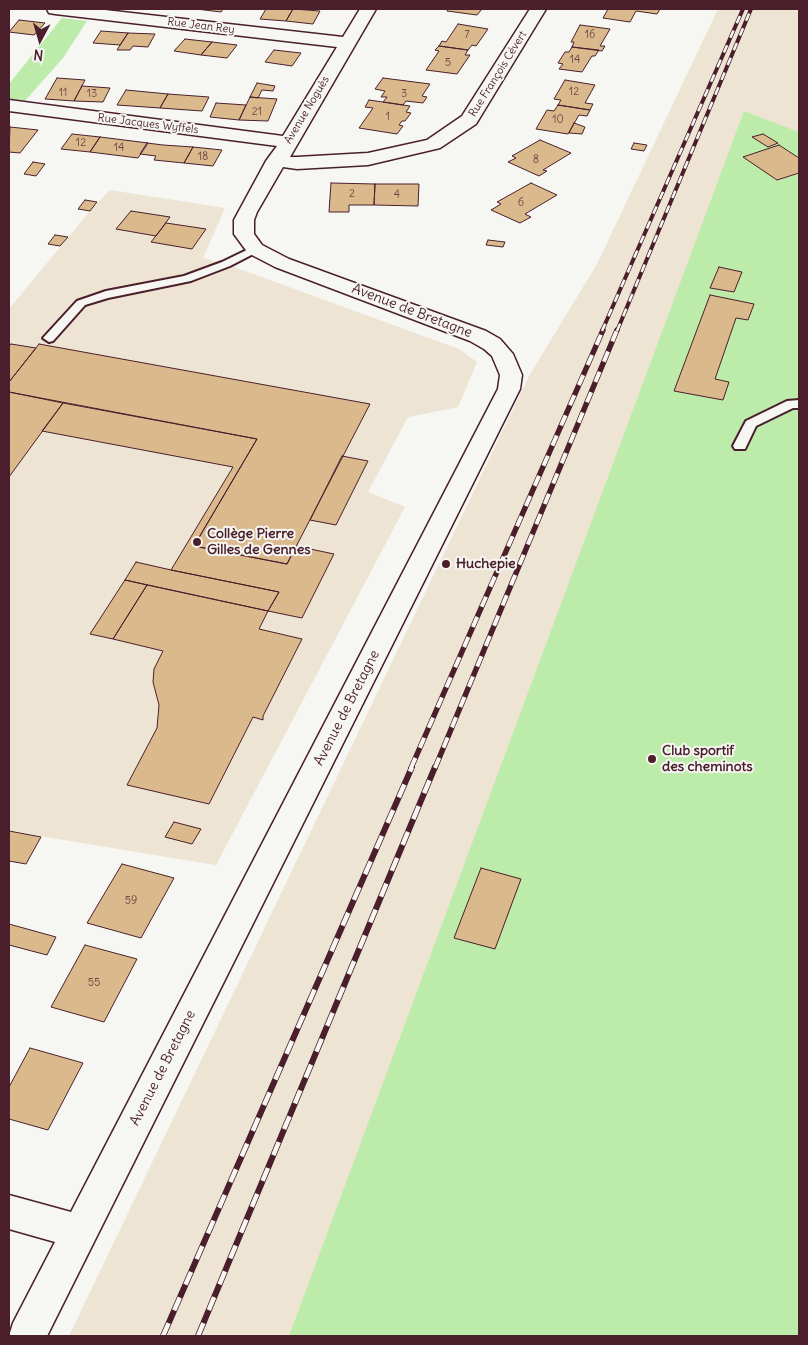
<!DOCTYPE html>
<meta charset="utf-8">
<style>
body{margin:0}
#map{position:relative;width:808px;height:1345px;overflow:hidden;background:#f6f6f2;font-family:Delius,sans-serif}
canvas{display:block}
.frame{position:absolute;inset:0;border:10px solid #4a1f2b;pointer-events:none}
.north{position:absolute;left:15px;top:15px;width:50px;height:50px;-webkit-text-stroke:4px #f6f6f2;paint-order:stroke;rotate:186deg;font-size:14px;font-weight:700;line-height:20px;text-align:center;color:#4a1f2b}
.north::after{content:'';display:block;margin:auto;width:18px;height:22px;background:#4a1f2b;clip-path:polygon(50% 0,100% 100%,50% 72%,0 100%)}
</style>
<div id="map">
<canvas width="808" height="1345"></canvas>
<div class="frame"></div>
<div class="north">N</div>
</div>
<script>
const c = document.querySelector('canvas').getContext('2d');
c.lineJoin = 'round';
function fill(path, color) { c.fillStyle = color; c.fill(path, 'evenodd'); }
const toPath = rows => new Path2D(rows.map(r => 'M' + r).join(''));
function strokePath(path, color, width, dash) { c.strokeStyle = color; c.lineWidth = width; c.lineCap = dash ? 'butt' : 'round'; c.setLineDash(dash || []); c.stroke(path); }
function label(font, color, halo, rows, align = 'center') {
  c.font = font + ' Delius,sans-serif'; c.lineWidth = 4; c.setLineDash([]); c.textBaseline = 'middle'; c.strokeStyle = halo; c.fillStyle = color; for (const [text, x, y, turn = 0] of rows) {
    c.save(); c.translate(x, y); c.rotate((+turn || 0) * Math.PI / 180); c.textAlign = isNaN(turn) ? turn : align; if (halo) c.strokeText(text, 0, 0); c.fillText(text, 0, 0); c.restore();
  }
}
fill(toPath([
 [718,9,799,9,799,1336,69,1336,529,376,597,264],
 [110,190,225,208,203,258,226,264,459,349,477,362,458,407,408,417,368,492,405,507,216,865,9,831,9,309,90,211]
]), '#eee4d4');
fill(toPath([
 [62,18,87,21,63,58,23,103,9,101,9,84],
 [744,111,799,132,799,1336,289,1336]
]), '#bdebaa');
const building = toPath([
 [196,9,223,9,221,12,196,9],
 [266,9,293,9,286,21,260,19,266,9],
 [293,9,320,11,313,24,286,21,293,9],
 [448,9,482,9,477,15,447,11,448,9],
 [608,9,660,9,657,14,636,11,630,22,603,18,608,9],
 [19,20,45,23,34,35,9,32,19,20],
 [458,24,488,29,476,46,472,45,468,50,439,46,442,41,446,42,458,24],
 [580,25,610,29,600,46,605,46,602,51,572,47,574,42,571,42,580,25],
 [101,31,128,33,120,45,93,43,101,31],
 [128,33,155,34,148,47,133,46,130,50,117,50,128,33],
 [185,39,212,42,201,55,174,51,185,39],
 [212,42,237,45,227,58,201,55,212,42],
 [439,46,468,50,465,55,470,55,457,74,426,70,439,51,435,50,439,46],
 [572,47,599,50,595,56,592,56,582,72,559,69,563,64,558,63,565,52,569,52,572,47],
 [274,50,301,53,292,66,265,62,274,50],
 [57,78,85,80,74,101,45,99,57,78],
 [383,78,430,84,422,96,427,97,423,103,406,101,403,105,383,102,387,97,381,97,385,91,375,89,383,78],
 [565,80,595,85,585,103,593,104,590,110,558,105,561,100,554,99,565,80],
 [257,83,275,86,273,91,262,90,258,98,250,97,257,83],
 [82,86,110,88,103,102,74,101,82,86],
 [126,90,168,94,160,108,117,105,126,90],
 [168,94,209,97,202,111,160,108,168,94],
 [250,97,277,99,268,121,239,120,250,97],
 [369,100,410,106,406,112,411,113,405,121,402,121,399,125,403,126,397,134,359,128,373,108,365,107,369,100],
 [216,103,246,105,239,120,210,117,216,103],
 [558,105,590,110,587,116,579,115,568,134,536,129,547,110,554,111,558,105],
 [574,123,585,127,582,134,569,133,574,123],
 [10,127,38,130,20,153,9,152,10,127],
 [72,134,100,137,90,152,61,149,72,134],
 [763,134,778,143,768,147,752,137,763,134],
 [100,137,148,143,138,158,90,152,100,137],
 [540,140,571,153,543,170,547,171,539,176,508,162,516,158,512,156,540,140],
 [147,143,163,145,193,147,184,163,154,160,156,156,140,154,147,143],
 [634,143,647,145,644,151,631,149,634,143],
 [779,145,799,158,799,173,777,180,743,157,779,145],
 [193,147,222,150,213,166,184,163,193,147],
 [33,162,45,164,36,176,24,174,33,162],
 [331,183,375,184,374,205,349,205,349,212,329,212,331,183],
 [531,183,557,195,525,214,531,217,520,223,491,210,501,204,497,202,531,183],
 [375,184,419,184,418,206,374,205,375,184],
 [85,200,97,202,90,211,78,209,85,200],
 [131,211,170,217,156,236,116,229,131,211],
 [166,223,206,229,192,249,151,242,166,223],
 [55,235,68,237,60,246,48,244,55,235],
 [488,240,505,242,503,247,486,245,488,240],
 [719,267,742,272,734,292,710,288,719,267],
 [710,295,754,304,748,320,736,318,715,379,729,382,723,400,674,391,710,295],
 [11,344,36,348,9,382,9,346,11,344],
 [39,344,370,404,287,564,194,546,257,439,9,392,9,382,39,344],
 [9,392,63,403,9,477,9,392],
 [63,403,257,439,194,546,287,564,296,546,334,554,302,618,268,611,279,592,171,570,233,467,42,431,63,403],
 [342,456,368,461,336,525,310,520,342,456],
 [136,562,171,570,279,592,268,611,125,580,136,562],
 [125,580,147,585,113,639,90,634,125,580],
 [147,585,268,611,259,629,302,639,263,716,263,720,253,717,209,804,127,785,157,728,159,705,153,682,154,669,163,651,113,639,147,585],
 [174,822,201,829,192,844,165,837,174,822],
 [9,831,41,837,26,864,9,861,9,831],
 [122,864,174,878,141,938,87,923,122,864],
 [481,868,521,879,495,949,454,938,481,868],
 [9,924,56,937,47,955,9,945,9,924],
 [85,945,137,959,104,1022,51,1007,85,945],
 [30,1048,83,1063,48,1130,9,1119,9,1087,30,1048]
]);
fill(building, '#daba8d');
strokePath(building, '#4a1f2b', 1);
const lane = toPath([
 [255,246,259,247,261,249,259,251,230,266,191,281,108,298,85,305,53,341,49,342,43,338,77,301,106,291,184,276,222,262,255,246],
 [799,400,799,408,793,408,756,426,745,449,735,449,733,446,746,421,787,401,799,400]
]);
const street = toPath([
 [47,9,96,9,343,37,360,9,376,9,290,157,297,157,368,153,427,140,462,116,530,9,546,9,476,124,440,148,368,165,297,169,283,167,257,212,254,220,254,234,262,245,289,259,486,331,500,339,513,354,522,375,520,389,47,1336,9,1336,13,1323,55,1242,9,1229,9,1195,71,1212,498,389,500,375,492,356,484,349,470,341,275,267,248,253,234,234,234,220,266,161,277,146,9,111,9,100,283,136,337,47,55,14,49,13,47,9]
]);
strokePath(lane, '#4a1f2b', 4);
strokePath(street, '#4a1f2b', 3);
fill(lane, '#f6f6f2');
fill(street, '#f6f6f2');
const railFar2 = toPath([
 [602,331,743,9],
 [617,331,751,9]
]);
const railFar1 = toPath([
 [411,768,603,330],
 [435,768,617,330]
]);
const rail = toPath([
 [163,1336,412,767],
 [198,1336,435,767]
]);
strokePath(railFar2, '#4a1f2b', 4);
strokePath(railFar1, '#4a1f2b', 5.5);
strokePath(rail, '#4a1f2b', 6);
strokePath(railFar2, '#f6f6f2', 2.5, [8]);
strokePath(railFar1, '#f6f6f2', 4, [11]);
strokePath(rail, '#f6f6f2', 4.5, [14]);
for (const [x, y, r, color] of [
 [197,542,5,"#4a1f2b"],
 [446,564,5,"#4a1f2b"],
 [652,759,5,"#4a1f2b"]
]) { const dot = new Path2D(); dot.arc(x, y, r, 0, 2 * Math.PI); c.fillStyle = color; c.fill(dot); strokePath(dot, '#f6f6f2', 2); }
label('11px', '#4a1f2b', '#f6f6f2', [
 ["Rue Jean Rey",201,26,7],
 ["Rue François Cévert",498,74,-58],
 ["Avenue Noguès",307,110,-59],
 ["Rue Jacques Wyffels",148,124,7]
]);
label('11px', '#6e4644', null, [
 ["7",467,35],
 ["16",590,35],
 ["14",575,60],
 ["5",448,63],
 ["12",574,92],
 ["11",63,93],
 ["13",92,94],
 ["3",404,94],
 ["21",257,112],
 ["1",388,117],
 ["10",558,120],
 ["12",81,143],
 ["14",119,148],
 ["18",203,157],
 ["8",536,160],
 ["2",352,194],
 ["4",397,195],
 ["6",521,203],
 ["59",131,901],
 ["55",94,983]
]);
label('14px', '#4a1f2b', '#f6f6f2', [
 ["Avenue de Bretagne",412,311,21],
 ["Avenue de Bretagne",347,708,-63],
 ["Avenue de Bretagne",163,1068,-63]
]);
label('bold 14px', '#4a1f2b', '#f6f6f2', [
 ["Collège Pierre",207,534],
 ["Gilles de Gennes",207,550],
 ["Huchepie",456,564],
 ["Club sportif",662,751],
 ["des cheminots",662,767]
], 'left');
</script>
